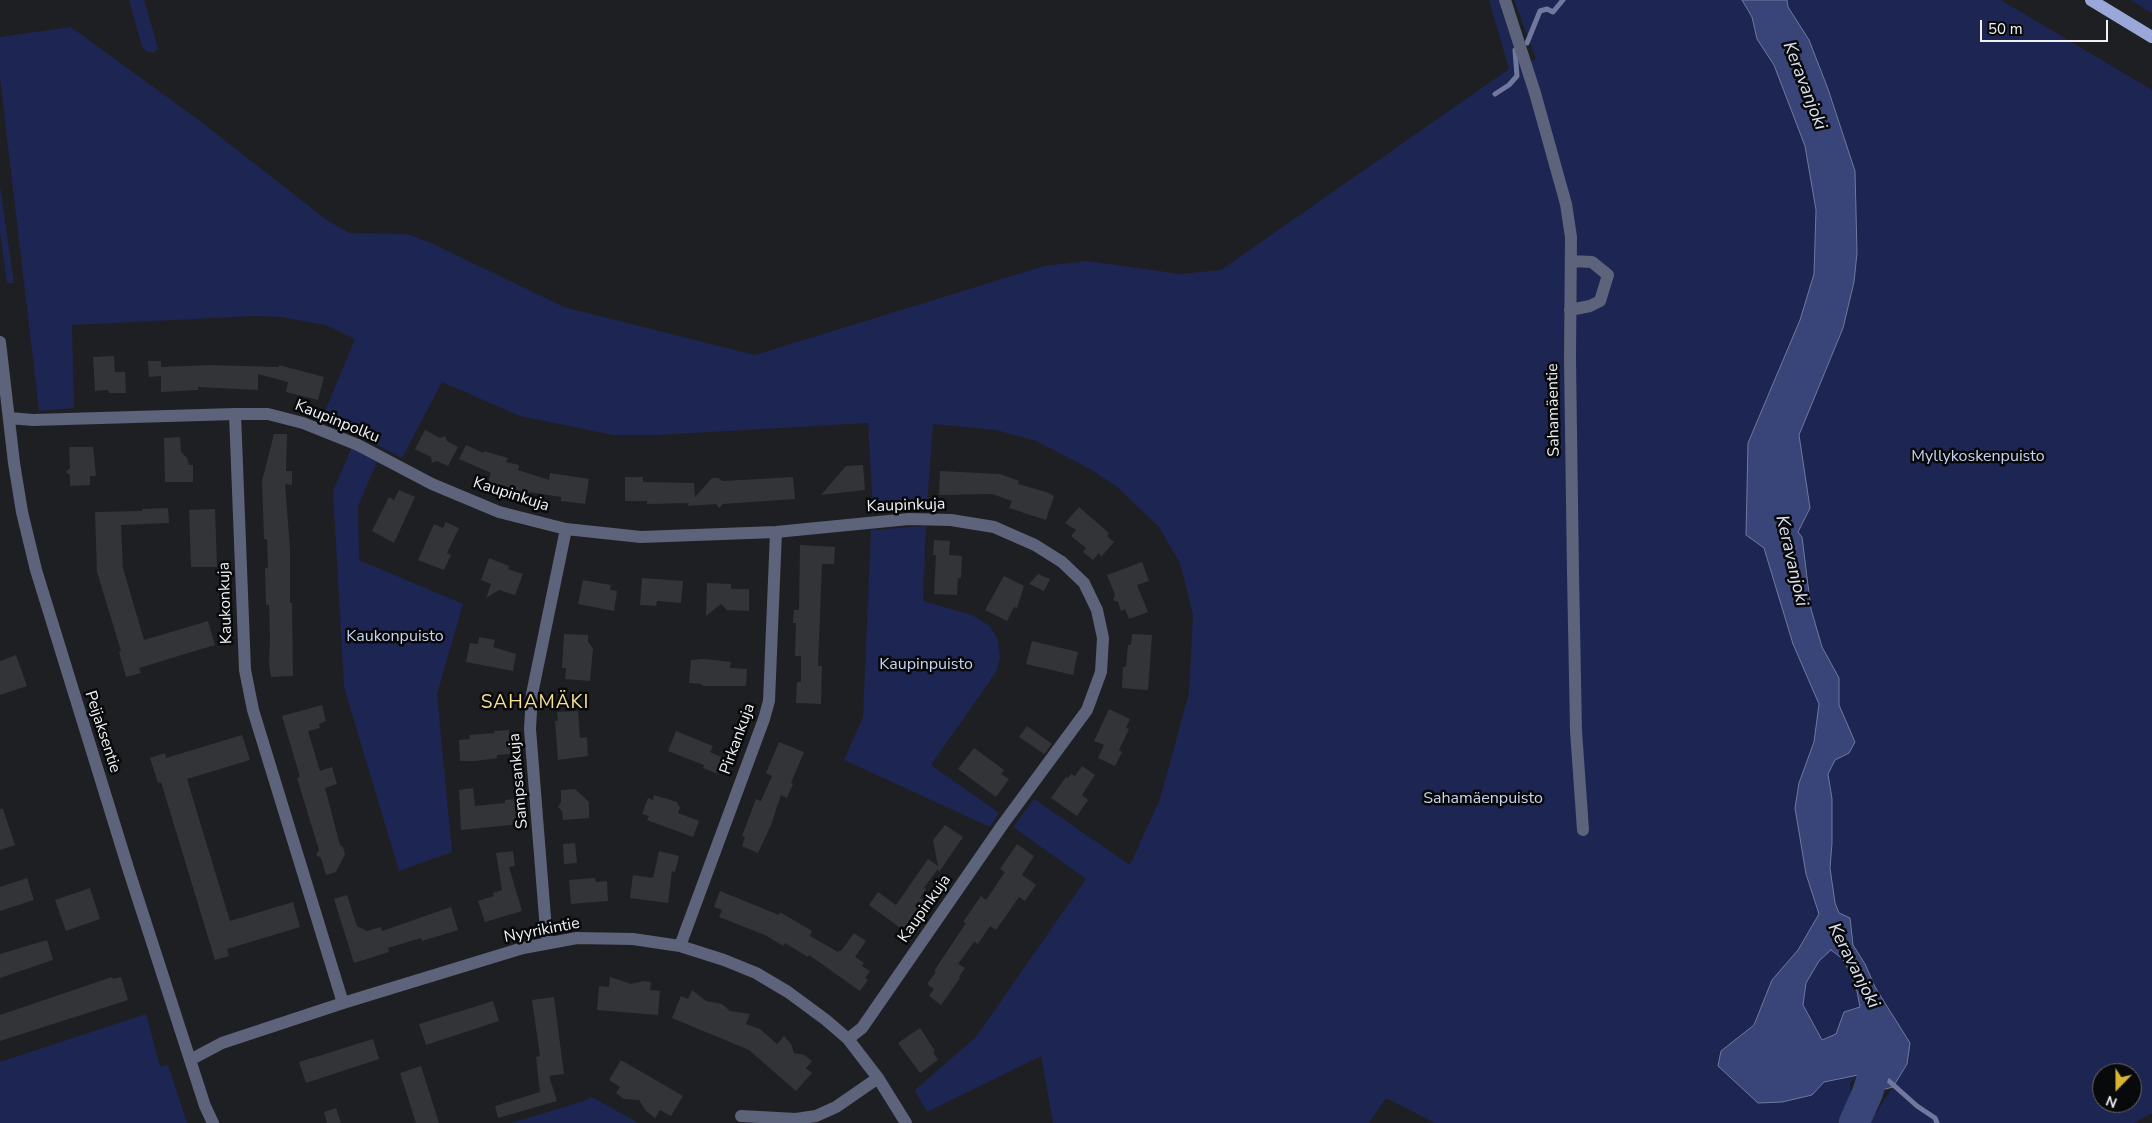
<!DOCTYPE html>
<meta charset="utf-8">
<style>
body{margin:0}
#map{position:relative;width:2152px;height:1123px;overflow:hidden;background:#1e1f22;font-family:"Nunito Sans",sans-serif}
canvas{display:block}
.north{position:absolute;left:2092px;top:1063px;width:50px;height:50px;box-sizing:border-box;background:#08090a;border:1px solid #656667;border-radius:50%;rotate:202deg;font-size:14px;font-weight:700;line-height:20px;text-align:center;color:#f0f1f3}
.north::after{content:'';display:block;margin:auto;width:18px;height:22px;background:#d9b334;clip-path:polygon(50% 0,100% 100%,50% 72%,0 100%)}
.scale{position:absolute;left:1980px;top:20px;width:128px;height:22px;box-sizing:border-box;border:2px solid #f0f1f3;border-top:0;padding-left:6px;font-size:15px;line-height:18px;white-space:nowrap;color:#f0f1f3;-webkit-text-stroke:4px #08090a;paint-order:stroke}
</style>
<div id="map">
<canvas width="2152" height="1123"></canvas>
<div class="north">N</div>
<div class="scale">50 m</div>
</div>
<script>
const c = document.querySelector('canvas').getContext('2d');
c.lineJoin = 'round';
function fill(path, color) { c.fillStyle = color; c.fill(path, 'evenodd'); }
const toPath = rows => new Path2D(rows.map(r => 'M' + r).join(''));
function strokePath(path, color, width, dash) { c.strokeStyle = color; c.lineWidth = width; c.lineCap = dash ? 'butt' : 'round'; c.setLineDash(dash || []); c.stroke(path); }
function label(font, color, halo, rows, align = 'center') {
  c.font = font + ' "Nunito Sans",sans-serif'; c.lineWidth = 5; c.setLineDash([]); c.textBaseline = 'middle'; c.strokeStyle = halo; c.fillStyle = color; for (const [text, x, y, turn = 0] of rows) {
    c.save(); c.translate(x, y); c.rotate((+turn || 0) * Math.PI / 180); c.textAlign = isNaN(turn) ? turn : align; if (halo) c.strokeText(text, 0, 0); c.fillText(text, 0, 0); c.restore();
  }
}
fill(toPath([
 [129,0,144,0,158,48,154,53,146,51,142,46],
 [1489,0,1501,0,1521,65,1536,59,1514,0,1742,0,1752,17,1757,39,1774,65,1805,146,1816,210,1814,274,1800,320,1748,443,1746,535,1764,547,1793,644,1819,704,1814,742,1799,783,1806,874,1819,914,1798,950,1772,980,1754,1025,1721,1051,1718,1066,1758,1103,1811,1095,1824,1082,1858,1075,1850,1083,1851,1101,1844,1118,1837,1123,1435,1123,1386,1098,1369,1123,1053,1123,1041,1056,927,1112,915,1090,976,1037,1086,879,1013,827,1034,799,1130,865,1160,799,1189,693,1193,615,1180,563,1159,527,1116,486,1090,469,1036,441,996,430,933,424,927,507,873,510,868,423,658,435,613,435,520,416,442,382,402,458,323,416,355,339,326,325,281,317,255,316,72,325,74,408,39,411,0,78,0,37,71,27,200,121,328,221,350,233,407,234,429,242,564,307,755,355,1044,266,1087,261,1180,274,1221,270,1509,69],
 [1787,0,2001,0,2152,90,2152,1113,2134,1123,1870,1123,1907,1064,1892,1012,1875,987,1865,964,1853,945,1850,918,1839,914,1835,903,1830,868,1832,843,1832,799,1828,774,1835,759,1849,753,1855,742,1839,705,1839,678,1822,647,1811,609,1808,574,1798,532,1810,508,1799,435,1843,328,1854,282,1857,253,1855,171,1828,89,1809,40,1788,7],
 [2102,1073,2132,1073,2132,1103,2102,1103],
 [2130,0,2152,0,2152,13],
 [0,186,14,283,7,283,0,232],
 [352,447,377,462,358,506,359,560,463,604,437,694,452,852,399,871,344,687,333,491],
 [926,526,923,601,972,615,990,626,998,640,1000,657,996,672,931,765,999,813,990,827,844,760,863,717,871,530],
 [1831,950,1843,959,1856,986,1860,1007,1844,1012,1836,1034,1822,1040,1803,1005,1806,983,1819,961],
 [146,1014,160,1066,168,1065,187,1123,0,1123,0,1062],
 [592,1097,638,1123,511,1123,581,1102]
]), '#1d2652');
const water = toPath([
 [1742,0,1787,0,1788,7,1809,40,1828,89,1855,171,1857,253,1854,282,1843,328,1799,435,1810,508,1798,532,1802,537,1811,609,1822,647,1839,678,1839,705,1855,742,1849,753,1835,760,1828,774,1832,799,1832,843,1830,868,1835,903,1839,913,1850,918,1853,945,1865,964,1875,987,1910,1043,1907,1064,1893,1087,1867,1094,1858,1075,1824,1082,1812,1095,1782,1102,1758,1103,1718,1066,1721,1051,1754,1025,1772,980,1798,950,1819,914,1806,874,1795,808,1799,783,1814,742,1819,704,1793,644,1764,548,1746,535,1748,443,1800,320,1814,274,1816,210,1805,146,1774,65,1757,39,1752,17,1742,0],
 [1831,950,1843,959,1856,986,1860,1007,1844,1012,1836,1034,1822,1040,1803,1005,1806,983,1819,961,1831,950]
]);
fill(water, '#394578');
strokePath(water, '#70799d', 1);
strokePath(toPath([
 [1527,43,1540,11,1547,9,1553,12,1563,0],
 [1495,94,1509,85,1517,76,1515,50],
 [1889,1081,1917,1106,1935,1118,1937,1123]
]), '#70799d', 5);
strokePath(toPath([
 [1854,1123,1867,1094,1880,1054]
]), '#394578', 31);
fill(toPath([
 [114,356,115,372,125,372,126,393,109,393,108,390,95,391,93,357],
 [148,361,161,361,161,367,209,365,279,367,279,365,324,377,318,400,286,392,288,382,258,374,258,390,198,387,198,390,161,392,161,376,149,377],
 [425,430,440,438,445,436,447,441,458,447,448,466,437,461,432,463,431,457,415,449],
 [274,434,287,434,286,471,292,471,292,485,285,484,290,549,290,603,292,603,293,676,271,677,269,663,270,638,269,605,266,605,265,568,268,568,267,539,264,539,262,481],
 [180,437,181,452,187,458,189,465,193,465,193,482,165,482,164,438],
 [466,445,483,453,484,451,508,458,506,462,519,465,518,470,549,480,550,473,589,479,585,504,561,501,561,497,529,492,528,495,488,483,491,473,459,459],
 [69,447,93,447,96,476,90,476,90,485,70,486,70,475,66,472,70,468],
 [863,465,865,490,821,495,846,466],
 [940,471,1000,474,1019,481,1018,484,1046,492,1054,496,1046,520,1009,508,1012,501,992,494,939,495],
 [625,477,643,477,643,482,694,483,695,497,712,478,718,478,723,481,793,477,795,499,723,504,719,508,716,504,687,506,689,503,647,504,647,501,625,501],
 [399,490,415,497,394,543,372,531,389,497,394,500],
 [1079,507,1109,533,1107,536,1114,542,1101,557,1099,553,1093,560,1083,552,1086,548,1071,536,1076,530,1065,523],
 [168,508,169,523,121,525,123,568,144,640,208,621,215,645,139,668,141,673,126,677,119,652,121,651,97,572,95,512,142,511,142,509],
 [215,509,217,567,191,567,189,510],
 [446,522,459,528,447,553,451,555,444,570,418,560,434,524,443,528],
 [934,540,950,541,949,555,962,556,961,578,958,578,957,595,934,594,936,555,933,555],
 [800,545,835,547,834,564,822,564,818,666,822,666,821,704,796,703,797,682,801,682,801,656,795,656,796,623,793,623,794,610,799,610],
 [489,558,509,566,508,569,523,574,515,595,499,590,486,598,491,584,481,580],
 [1142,562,1149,581,1137,585,1148,612,1129,619,1125,609,1121,611,1118,602,1113,600,1115,595,1107,575],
 [1038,574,1050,579,1044,591,1029,584],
 [1004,576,1024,586,1017,608,1014,607,1007,621,985,610],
 [642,578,683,581,681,603,657,601,656,606,640,605],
 [583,580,611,585,610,590,617,591,614,611,578,604],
 [707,583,731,584,731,589,749,589,749,611,727,610,721,604,706,616],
 [564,634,588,635,588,642,593,648,590,681,565,679,566,668,562,668],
 [1132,634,1152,635,1148,690,1122,688,1123,667,1126,667,1128,645,1131,645],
 [479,637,495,640,493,647,516,654,513,671,466,662,470,643,478,644],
 [1032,641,1078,652,1073,675,1026,664],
 [16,655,27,686,0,695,0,661],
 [704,659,731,662,730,668,747,669,746,686,703,686,701,684,689,683,691,660],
 [322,705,326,721,319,724,320,728,308,731,320,771,332,767,337,784,325,788,340,845,343,847,345,854,336,872,326,875,321,858,316,855,319,850,297,778,300,777,282,716],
 [1109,709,1130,719,1126,728,1129,729,1119,750,1122,752,1115,766,1098,758,1104,745,1094,741],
 [578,711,580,738,587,737,588,756,558,760,555,721,558,721,557,712],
 [1027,726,1052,744,1044,754,1019,737],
 [509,730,511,754,497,755,497,758,476,761,460,761,459,740,470,739,469,735,495,733,494,731],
 [676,731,713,746,710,752,724,758,718,774,703,768,704,765,668,751],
 [242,735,250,760,187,779,230,921,293,902,300,927,227,949,229,956,215,960,161,782,158,783,150,758,165,753,166,758],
 [779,742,804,752,791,783,793,784,787,798,781,795,771,825,758,853,742,846,745,837,742,836,756,799,761,801,772,776,766,773],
 [974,748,1004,770,1001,774,1009,779,996,797,958,769],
 [1082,766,1095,775,1082,795,1088,800,1077,816,1051,798,1066,777,1068,778,1071,774,1075,776],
 [473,788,475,806,505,803,505,800,518,799,520,824,461,830,459,790],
 [575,789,589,802,589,818,563,820,562,811,558,807,561,802,561,790],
 [654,795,677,802,680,808,678,813,699,821,693,837,647,820,649,816,642,814,648,798,653,800],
 [0,809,3,809,15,845,0,850],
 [945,825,963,837,939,872,938,869,924,888,926,889,920,898,924,900,903,930,869,905,878,892,896,905,928,859,938,866,933,840],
 [575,843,577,863,564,864,563,844],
 [1017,844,1034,856,1022,875,1036,885,1025,901,1019,897,996,930,990,926,978,944,974,942,958,964,965,968,959,977,960,978,941,1005,929,996,934,989,927,984,936,972,934,971,966,923,963,922,981,896,986,900,1005,872,1000,869],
 [513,851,515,866,509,867,522,911,485,922,478,901,494,896,493,893,502,890,496,853],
 [659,851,679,856,675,872,672,871,668,903,630,898,633,875,653,878],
 [27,878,34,900,0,911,0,887],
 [595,878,596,882,607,881,608,901,571,904,569,880],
 [90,888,100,919,66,931,55,900],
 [720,891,779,915,780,912,812,931,810,936,838,952,840,950,841,951,854,933,866,941,855,957,864,963,862,966,870,971,865,978,868,980,860,991,809,955,808,957,785,943,783,946,765,935,719,917,722,910,714,907],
 [347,895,357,926,367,931,381,927,382,931,451,907,458,930,422,941,421,938,388,948,389,952,354,963,334,899],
 [47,940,53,960,0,978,0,954],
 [112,977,113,979,121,977,128,1000,0,1041,0,1015],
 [610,977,631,984,644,981,651,982,650,990,660,991,658,1015,597,1010,599,986,609,987],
 [692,990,706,1001,722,1004,730,1011,750,1014,746,1024,760,1029,777,1044,784,1036,791,1044,794,1053,804,1055,812,1061,806,1068,812,1073,796,1091,749,1050,672,1018,681,996,688,999],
 [554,997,564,1074,549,1076,557,1101,498,1118,495,1106,540,1092,536,1057,540,1056,532,1000],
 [493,1001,499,1021,426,1045,419,1024],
 [920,1028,935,1051,933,1052,938,1060,920,1073,898,1043],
 [373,1039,379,1059,306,1083,299,1062],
 [621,1060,683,1096,671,1116,660,1110,655,1118,646,1111,639,1100,624,1099,616,1093,620,1087,609,1080],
 [421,1066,439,1123,416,1123,400,1073],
 [336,1108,341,1123,327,1123,324,1112]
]), '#333438');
strokePath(toPath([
 [1505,0,1535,93,1566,204,1571,237,1570,359,1573,573,1576,731,1583,830],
 [1570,310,1590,306,1600,301,1608,275,1592,262,1571,261],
 [0,342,14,463,22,512,36,570,128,868,205,1106,213,1123],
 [235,414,268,414,303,423,358,445,432,484,499,512,566,529,641,537,776,532,909,519,951,520,994,527,1035,545,1062,562,1084,583,1097,610,1103,638,1101,672,1087,710,1003,824,862,1028,848,1039],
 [9,418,33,420,235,414,245,670,253,710,343,1003],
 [547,943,530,729,532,694,566,529],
 [680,946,764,719,769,701,776,532],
 [190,1060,222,1043,343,1003,523,948,577,938,633,939,680,946,724,960,756,973,788,992,826,1020,848,1039,878,1078,906,1123],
 [741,1116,796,1119,816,1116,836,1107,878,1078]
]), '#5c637b', 12);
strokePath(toPath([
 [2091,0,2152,37]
]), '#9aa8d9', 12);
label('16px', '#f0f1f3', '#08090a', [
 ["Sahamäentie",1554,410,-91],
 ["Kaupinpolku",337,422,22],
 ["Kaupinkuja",511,495,18],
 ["Kaupinkuja",906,506,-2],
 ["Kaukonkuja",226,603,-92],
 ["Peijaksentie",102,732,72],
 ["Pirkankuja",738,739,-70],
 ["Sampsankuja",519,781,-95],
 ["Kaupinkuja",925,909,-55],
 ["Nyyrikintie",542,931,-11]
]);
label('16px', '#c9d3f3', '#08090a', [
 ["Myllykoskenpuisto",1978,457],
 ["Kaukonpuisto",395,637],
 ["Kaupinpuisto",926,665],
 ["Sahamäenpuisto",1483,799]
]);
label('italic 18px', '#dce1f2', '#08090a', [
 ["Keravanjoki",1804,86,69],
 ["Keravanjoki",1791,561,77],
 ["Keravanjoki",1853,966,63]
]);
c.letterSpacing = '1px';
label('19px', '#f9e093', '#08090a', [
 ["SAHAMÄKI",535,703]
]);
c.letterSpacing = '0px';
</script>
